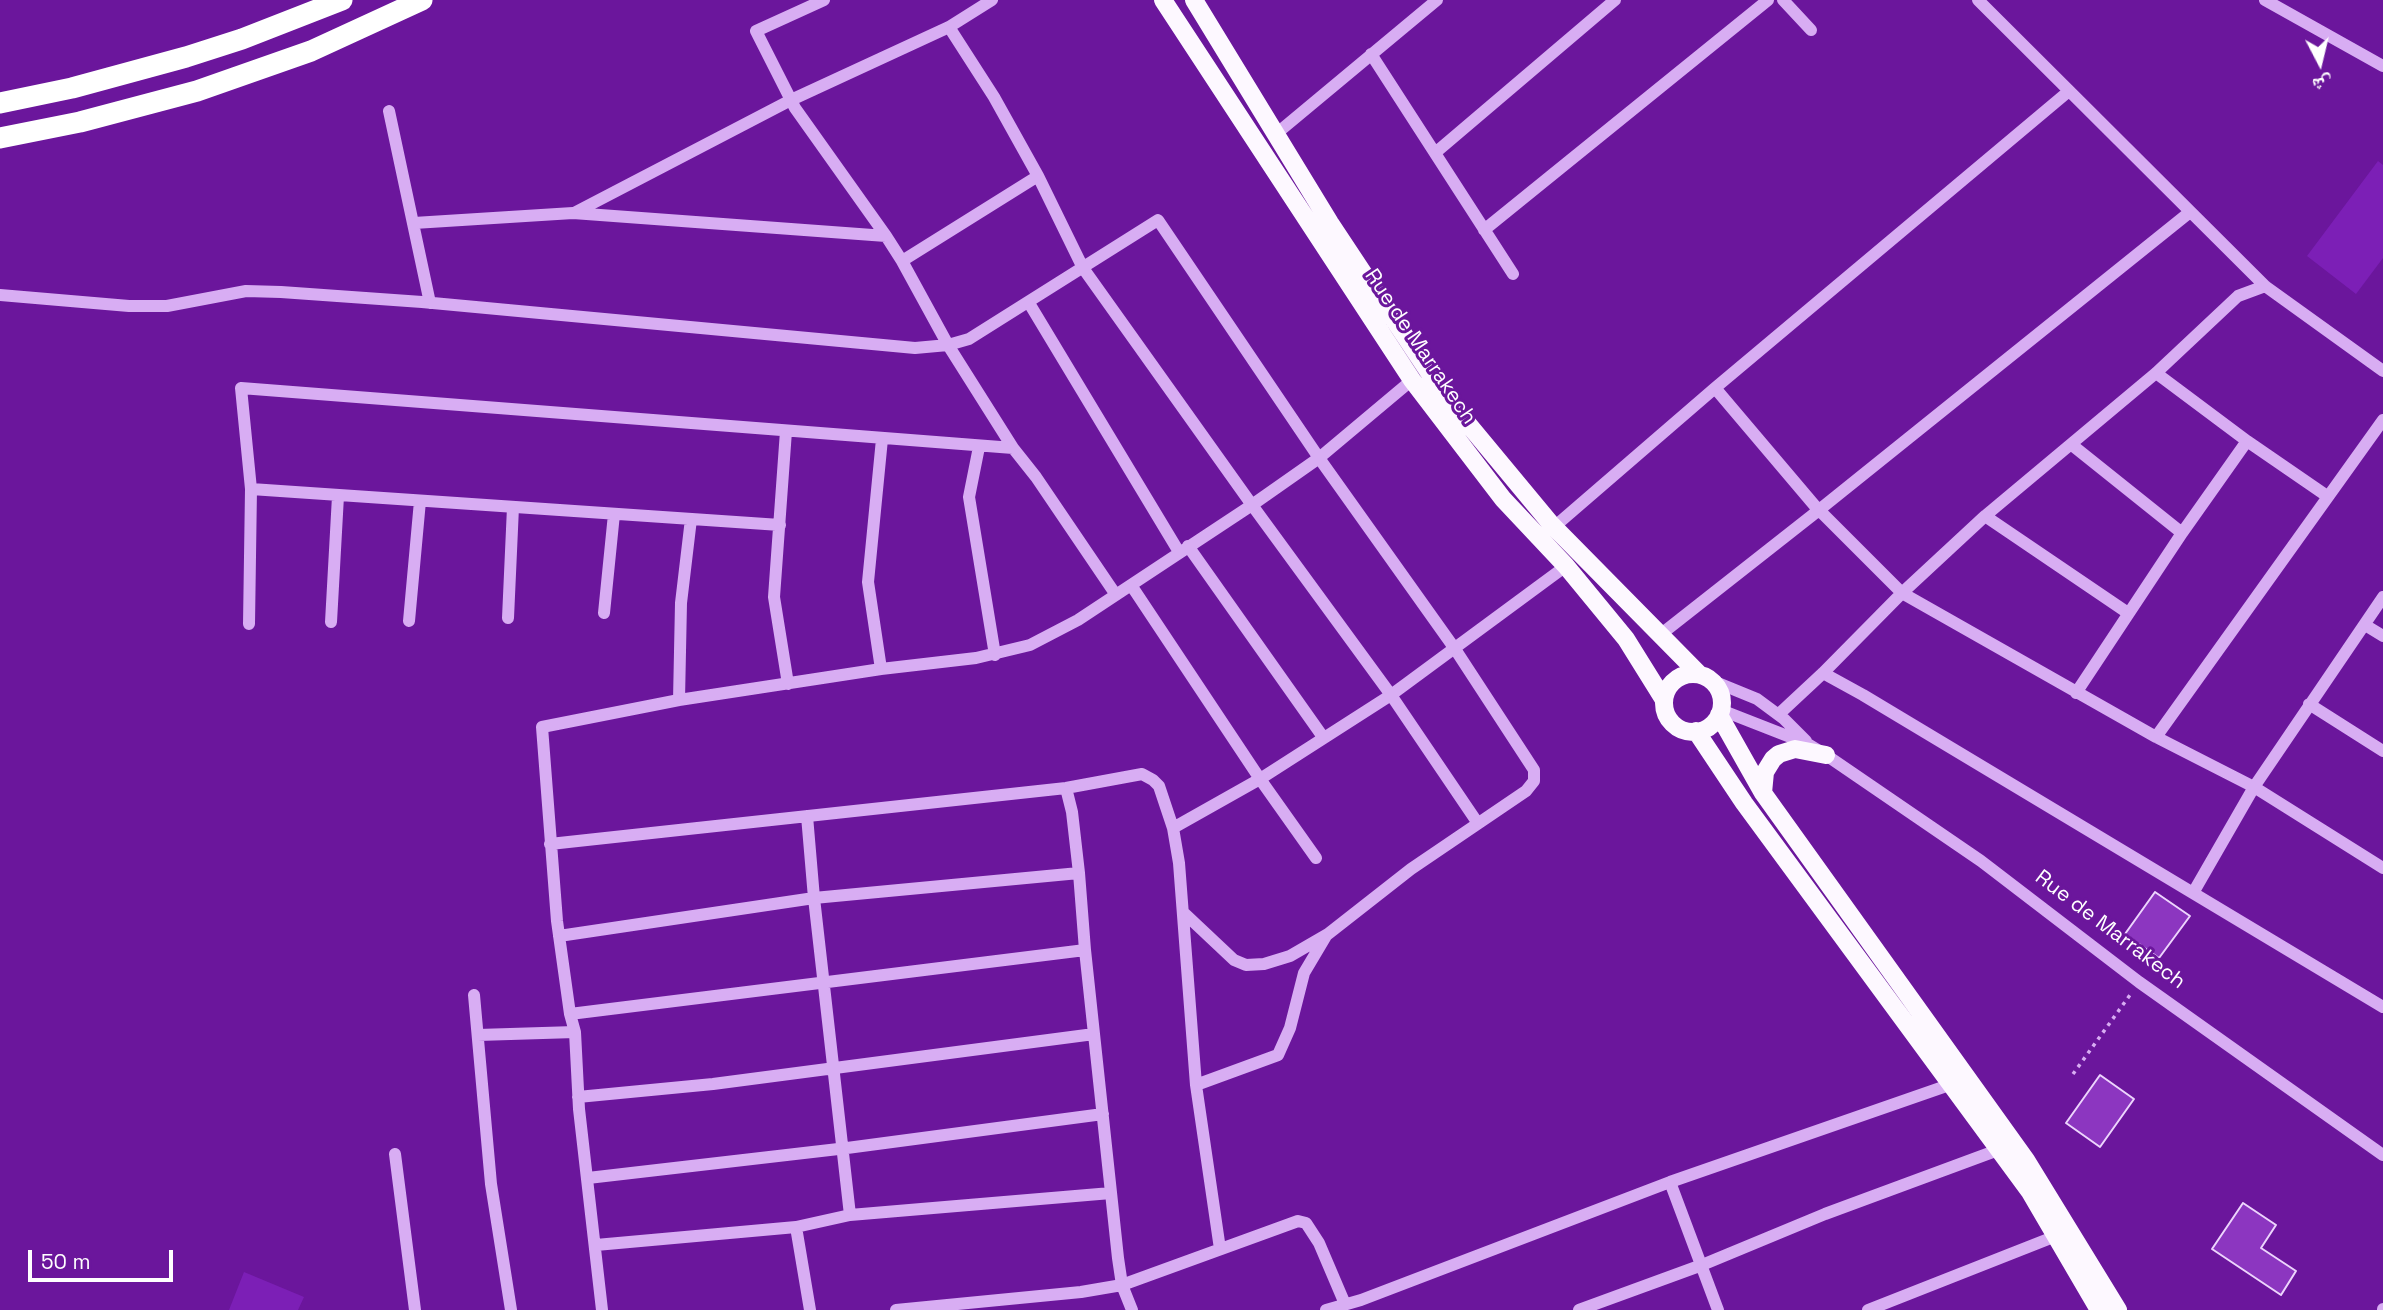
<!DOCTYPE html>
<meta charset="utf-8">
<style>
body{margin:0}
#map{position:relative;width:2383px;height:1310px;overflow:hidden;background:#6b169c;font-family:"Space Grotesk","Noto Naskh Arabic",sans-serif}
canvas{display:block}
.north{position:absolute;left:2285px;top:28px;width:70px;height:70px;-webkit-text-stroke:5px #6b169c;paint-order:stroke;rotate:173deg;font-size:19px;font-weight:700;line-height:28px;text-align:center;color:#fff}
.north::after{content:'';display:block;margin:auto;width:24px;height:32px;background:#fff;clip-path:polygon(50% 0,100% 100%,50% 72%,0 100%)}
.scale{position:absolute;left:28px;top:1250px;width:145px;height:32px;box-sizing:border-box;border:4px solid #fff;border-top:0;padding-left:9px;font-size:21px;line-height:24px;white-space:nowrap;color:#fff;-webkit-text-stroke:5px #6b169c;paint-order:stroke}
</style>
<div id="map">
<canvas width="2383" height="1310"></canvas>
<div class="north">ش</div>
<div class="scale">50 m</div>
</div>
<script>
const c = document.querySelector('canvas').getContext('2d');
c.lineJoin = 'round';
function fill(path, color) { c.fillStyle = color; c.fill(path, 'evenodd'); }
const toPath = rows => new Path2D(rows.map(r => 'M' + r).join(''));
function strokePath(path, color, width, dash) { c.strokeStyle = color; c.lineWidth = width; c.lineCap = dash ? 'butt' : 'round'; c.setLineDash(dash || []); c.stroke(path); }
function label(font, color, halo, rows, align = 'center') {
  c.font = font + ' "Space Grotesk",sans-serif'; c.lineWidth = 6; c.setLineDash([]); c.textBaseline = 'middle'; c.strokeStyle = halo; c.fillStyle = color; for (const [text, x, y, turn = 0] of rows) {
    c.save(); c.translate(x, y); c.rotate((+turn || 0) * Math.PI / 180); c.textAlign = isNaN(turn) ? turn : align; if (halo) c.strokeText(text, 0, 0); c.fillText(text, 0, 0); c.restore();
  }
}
fill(toPath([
 [2378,161,2383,165,2383,258,2356,294,2307,256],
 [244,1272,304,1297,298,1310,229,1310]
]), '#7c1fb6');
const building = toPath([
 [2155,892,2190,916,2159,958,2125,934,2155,892],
 [2100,1075,2134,1099,2100,1147,2066,1123,2100,1075],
 [2243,1203,2276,1225,2261,1248,2296,1271,2281,1295,2212,1249,2243,1203]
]);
fill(building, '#8c36c0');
strokePath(building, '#edd5fd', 2);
strokePath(toPath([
 [2073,1074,2130,995]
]), '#d8adf3', 3.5, [3.5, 5]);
strokePath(toPath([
 [824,0,756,31,795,108,886,236,902,261,948,345,1013,448,1036,477,1116,595],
 [1783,0,1811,30],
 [1978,0,2265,286,2383,371],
 [2265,0,2383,66],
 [949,27,994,97,1038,176,1083,268,1252,505,1391,695,1477,822],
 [1371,54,1513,274],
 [389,111,430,303],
 [1276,134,1437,0],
 [1435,153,1615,0],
 [574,213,791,100,949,27,992,0],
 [414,223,573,213,886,236],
 [1484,230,1768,0],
 [902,261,1038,176],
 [0,295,129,306,167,306,246,291,281,292,422,302,915,348,948,345,969,339,1158,220,1319,458,1455,649,1534,770,1534,781,1526,791,1411,869,1328,934,1290,956,1264,964,1246,965,1234,960,1183,912],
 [1029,303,1179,552],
 [2156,373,2247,441,2327,496],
 [1715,388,1815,506,1902,593,2156,737,2254,787,2383,868],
 [786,431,774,597,788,684],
 [2072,445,2182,533],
 [979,447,969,497,995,655],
 [251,489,780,525],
 [1985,516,2128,613],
 [1554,527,1715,388,2069,91],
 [1188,546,1323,737],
 [1131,585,1260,779,1316,858],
 [604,613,614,514],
 [508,618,513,507],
 [409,621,420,501],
 [331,622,338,496],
 [249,624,251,489,241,388,1013,448],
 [2365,625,2383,636],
 [1660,635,1819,510,2190,212],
 [881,669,868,582,882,439],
 [1823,673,1863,695,2383,1007],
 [1713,681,1757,699,1784,719,1806,741],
 [2076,693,2182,533,2247,441],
 [679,700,681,603,691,519],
 [2309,704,2383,751],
 [1721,710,1808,744,1826,755,1981,861,2139,982,2383,1155],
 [1779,714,1823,673,1902,593,1985,516,2156,373,2238,296,2265,286],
 [2156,737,2383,420],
 [1066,788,1072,812,1079,873,1085,950,1118,1258,1122,1285,1132,1310],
 [807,816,814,898,850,1215],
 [1173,828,1260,779,1391,695,1566,566],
 [550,844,1066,788,1142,774,1153,780,1159,786,1173,828,1179,863,1196,1085,1220,1249],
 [2193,893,2254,787,2383,597],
 [559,936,814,898,1079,873],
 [474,995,491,1184,511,1310],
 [570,1014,1085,950],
 [478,1035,575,1032],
 [1196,1085,1278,1055,1290,1028,1304,973,1326,936],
 [578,1097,713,1084,1094,1034],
 [395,1154,415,1310],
 [588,1178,847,1148,1103,1114],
 [1670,1182,1718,1310],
 [796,1227,850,1215,1111,1193],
 [596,1245,796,1227,810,1310],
 [602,1310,579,1109,575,1032,570,1014,557,921,542,727,679,700,881,669,976,658,1030,645,1078,620,1252,505,1319,458,1412,380],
 [896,1310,1081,1292,1122,1285,1298,1221,1306,1223,1319,1243,1345,1304],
 [1326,1310,1361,1300,1670,1182,1952,1084],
 [1579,1310,1702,1265,1825,1214,1998,1150],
 [1868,1310,2056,1236],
 [2383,1310,2383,1309]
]), '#d8adf3', 12);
strokePath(toPath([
 [1163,0,1412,380,1503,499,1566,566,1626,639,1664,700],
 [1194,0,1330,223,1444,395,1551,524,1699,674],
 '1664 703a29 29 0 1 1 58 0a29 29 0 1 1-58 0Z',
 [1719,715,1763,793,2026,1160,2118,1310],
 [1696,731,1744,803,2030,1192,2099,1310],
 [1763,793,1765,772,1773,759,1779,754,1795,749,1826,755]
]), '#fdf8ff', 18);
strokePath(toPath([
 [0,103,72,88,186,57,242,39,342,0],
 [0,138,80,122,197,91,311,51,422,0]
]), '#fff', 21);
label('21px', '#fff', '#6b169c', [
 ["Rue de Marrakech",1420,347,56],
 ["Rue de Marrakech",2110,930,37]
]);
</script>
